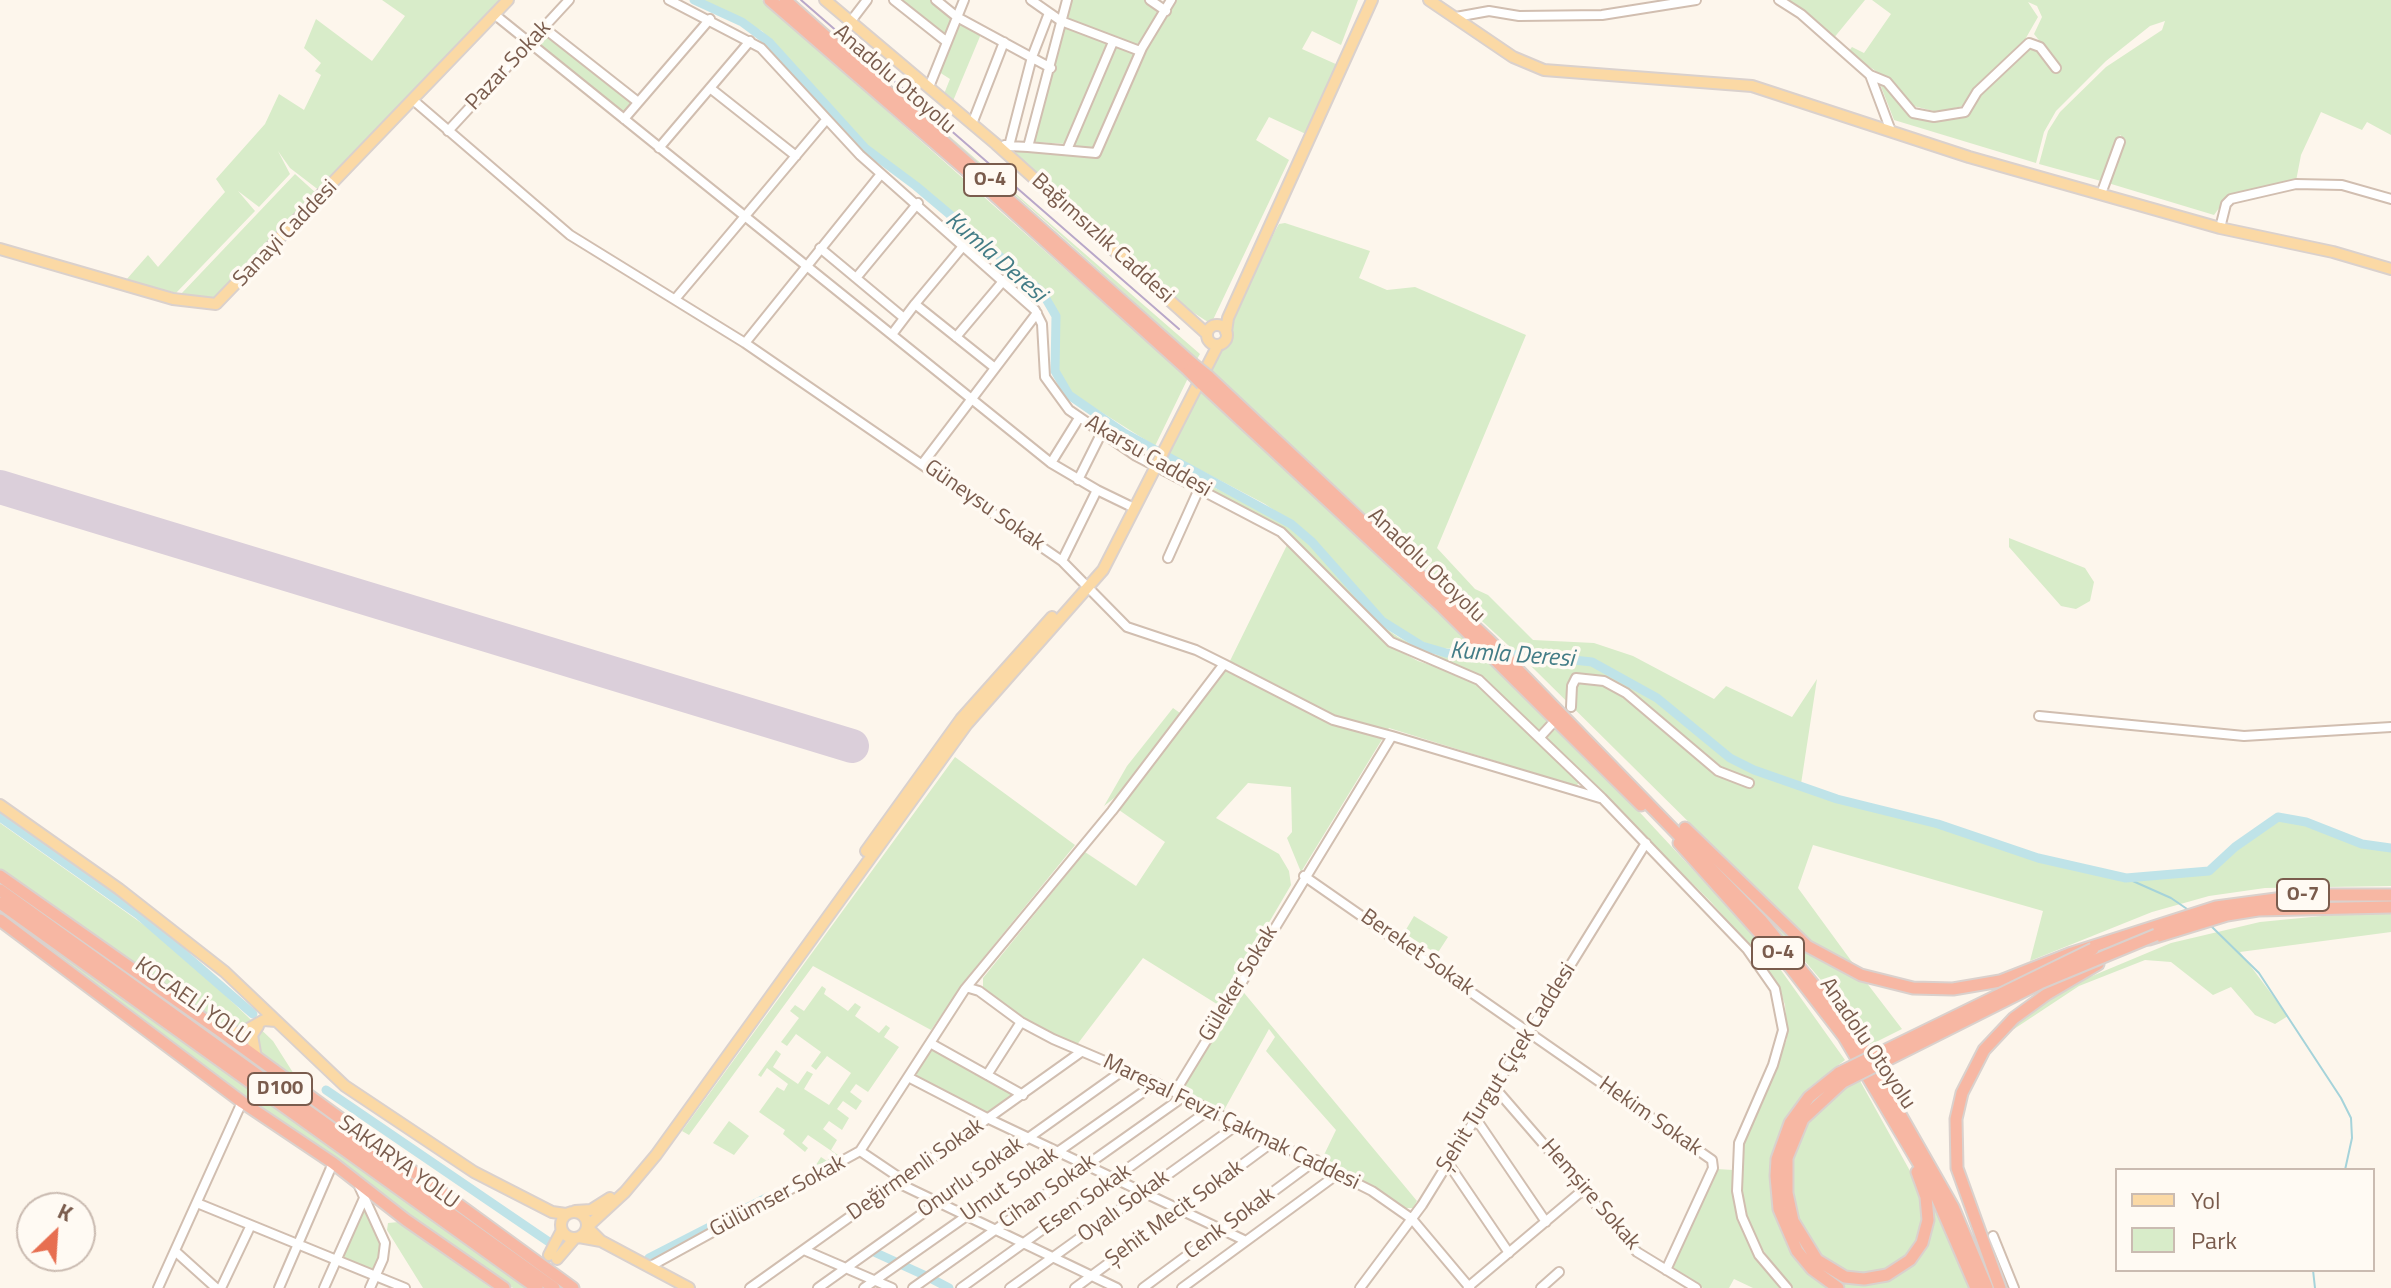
<!DOCTYPE html>
<meta charset="utf-8">
<style>
body{margin:0}
#map{position:relative;width:2391px;height:1288px;overflow:hidden;background:#fdf6ec;font-family:"Titillium Web",sans-serif}
canvas{display:block}
.legend{position:absolute;left:2115px;top:1168px;width:260px;height:104px;box-sizing:border-box;background:#fffaf3;border:2px solid #cabbb1;margin:0;padding:10px 14px;list-style:none;font-size:24px;color:#7a5c4d}
.legend li{display:flex;align-items:center;gap:16px;height:40px}
.legend b{width:40px;border:2px solid #cabbb1}
.north{position:absolute;left:16px;top:1192px;width:80px;height:80px;box-sizing:border-box;background:#fffaf3;border:2px solid #cabbb1;border-radius:50%;rotate:25deg;font-size:22px;font-weight:700;line-height:32px;text-align:center;color:#7a5c4d}
.north::after{content:'';display:block;margin:auto;width:28px;height:36px;background:#e76f51;clip-path:polygon(50% 0,100% 100%,50% 72%,0 100%)}
</style>
<div id="map">
<canvas width="2391" height="1288"></canvas>
<ul class="legend">
<li><b style="height:10px;background:#fbd9a5"></b>Yol</li>
<li><b style="height:22px;background:#d8ecc9"></b>Park</li>
</ul>
<div class="north">K</div>
</div>
<script>
const c = document.querySelector('canvas').getContext('2d');
c.lineJoin = 'round';
function fill(path, color) { c.fillStyle = color; c.fill(path, 'evenodd'); }
const toPath = rows => new Path2D(rows.map(r => 'M' + r).join(''));
function strokePath(path, color, width, dash) { c.strokeStyle = color; c.lineWidth = width; c.lineCap = dash ? 'butt' : 'round'; c.setLineDash(dash || []); c.stroke(path); }
function label(font, color, halo, rows, align = 'center') {
  c.font = font + ' "Titillium Web",sans-serif'; c.lineWidth = 7; c.setLineDash([]); c.textBaseline = 'middle'; c.strokeStyle = halo; c.fillStyle = color; for (const [text, x, y, turn = 0] of rows) {
    c.save(); c.translate(x, y); c.rotate((+turn || 0) * Math.PI / 180); c.textAlign = isNaN(turn) ? turn : align; if (halo) c.strokeText(text, 0, 0); c.fillText(text, 0, 0); c.restore();
  }
}
fill(toPath([
 [382,0,502,0,320,191,290,168,278,151,290,174,259,207,238,191,255,211,176,293,126,280,148,255,158,267,225,192,216,179,265,124,279,94,304,110,321,75,315,71,321,63,304,48,316,19,372,61,405,16],
 [701,0,762,0,1188,378,1155,446,1071,393,1058,372,1058,315,1034,281,864,144,762,31],
 [793,0,1200,354,1197,359,1047,223],
 [898,0,930,0,954,19,945,39],
 [1070,0,1144,0,1157,11,1157,17,1141,43,1133,45,1067,19,1064,16],
 [1173,0,1358,0,1341,45,1312,31,1302,49,1338,65,1308,135,1269,117,1256,140,1289,160,1211,324,1188,309,1007,149,1099,157,1120,102],
 [1787,0,1865,0,1833,39],
 [1872,0,2391,0,2391,135,2367,122,2362,130,2321,112,2301,155,2296,181,2228,196,2214,215,2108,183,2125,139,2120,135,2101,181,2039,164,2048,131,2060,112,2106,67,2162,30,2165,21,2150,26,2106,61,2056,111,2044,132,2036,163,1894,120,1880,84,1885,84,1907,111,1956,117,2034,43,2057,71,2061,68,2034,34,2042,17,2037,6,2028,2,2038,17,2019,50,1976,86,1963,106,1938,112,1909,105,1886,78,1848,52,1852,47,1864,53,1891,14],
 [959,22,981,34,953,101,944,94,950,79,939,72],
 [1064,26,1109,43,1066,144,1034,142],
 [545,33,632,102,624,113,537,43],
 [1117,46,1134,53,1133,58,1094,147,1077,148,1072,146],
 [295,174,317,194,217,298,208,301,181,294],
 [1285,223,1370,251,1359,278,1387,290,1415,287,1526,335,1437,548,1475,589,1488,595,1533,640,1594,643,1633,656,1714,699,1726,686,1792,717,1817,679,1801,784,1837,799,1938,824,2038,858,2126,878,2204,873,2218,866,2235,847,2270,820,2287,816,2370,846,2391,848,2391,886,2265,888,2209,896,2152,912,2030,961,2043,911,1813,845,1798,888,1855,966,1809,941,1534,669,1207,368,1227,340,1229,324,1275,231,1279,224],
 [1198,387,1317,497,1476,647,1440,649,1406,635,1380,614,1307,533,1265,504,1166,452],
 [1161,460,1286,524,1308,543,1381,625,1398,637,1434,655,1484,658,1550,722,1538,731,1478,675,1393,639,1290,540,1158,468],
 [2009,538,2085,568,2094,582,2090,601,2076,609,2061,606,2009,547],
 [1288,543,1390,646,1418,661,1470,678,1580,781,1575,788,1504,770,1505,764,1389,728,1301,872,1287,838,1292,832,1291,787,1248,783,1216,818,1279,854,1289,871,1291,885,1220,1006,1143,958,1076,1046,1025,1020,983,988,983,978,1085,852,1136,886,1165,842,1119,810,1226,669],
 [1173,708,1180,713,1118,795,1104,806,1127,766],
 [1556,729,1632,804,1763,945,1845,1060,1810,1087,1793,1108,1775,1145,1771,1167,1774,1212,1786,1243,1808,1272,1829,1288,1792,1288,1787,1284,1756,1240,1744,1208,1740,1171,1744,1136,1787,1039,1785,1005,1778,985,1758,955,1710,901,1545,737],
 [955,757,1075,845,967,978,931,1030,813,966,689,1135,682,1131],
 [0,823,154,932,199,970,273,1041,304,1090,0,874],
 [1741,886,1814,956,1866,982,1902,1029,1870,1045,1832,993],
 [0,907,530,1288,513,1288,246,1102,0,915],
 [2363,912,2391,913,2391,932,2240,952,2288,1016,2275,1024,2255,1015,2231,987,2213,995,2171,962,2145,960,2079,986,2014,1029,2014,1025,2061,989,2171,943,2260,922],
 [1414,916,1448,937,1437,954,1404,933],
 [822,986,826,989,824,994,848,1011,855,1003,861,1007,855,1016,879,1033,886,1025,890,1028,884,1037,899,1047,868,1092,856,1084,850,1092,862,1101,856,1110,843,1101,837,1109,849,1118,842,1130,829,1121,823,1129,837,1140,831,1150,838,1155,826,1162,816,1165,821,1157,827,1161,833,1152,808,1135,802,1143,808,1148,805,1152,783,1134,785,1130,759,1112,777,1087,784,1091,788,1084,767,1068,761,1077,758,1075,776,1050,781,1054,773,1067,798,1084,807,1071,813,1074,804,1089,829,1105,851,1073,827,1056,816,1070,811,1066,821,1052,796,1034,787,1046,781,1042,799,1018,790,1011,795,1005,804,1011],
 [1240,988,1417,1201,1413,1208,1405,1208,1323,1157,1336,1130,1266,1051,1275,1037,1269,1029,1223,1112,1181,1089],
 [933,1048,1015,1094,988,1114,918,1078,916,1072],
 [1859,1079,1915,1180,1923,1206,1920,1234,1914,1247,1895,1266,1869,1274,1842,1270,1819,1254,1800,1226,1791,1194,1793,1159,1809,1121,1838,1091],
 [729,1121,749,1136,734,1155,713,1143],
 [1717,1169,1733,1170,1734,1189,1759,1260,1782,1288,1753,1288,1734,1279,1729,1288,1703,1288,1670,1268],
 [1932,1199,1971,1288,1846,1288,1837,1283,1840,1279,1862,1284,1878,1282,1908,1269,1918,1258,1930,1236],
 [364,1205,380,1241,380,1256,374,1272,341,1258],
 [399,1222,491,1288,423,1288,387,1230,388,1223]
]), '#d8ecc9');
strokePath(toPath([
 [2126,878,2171,898,2190,911],
 [2209,924,2259,973,2341,1098,2351,1118,2352,1138,2345,1170],
 [2313,1270,2315,1288]
]), '#a5d3da', 2);
strokePath(toPath([
 [694,0,742,22,769,42,865,148,916,186,1042,292,1056,316,1055,371,1069,395,1124,433,1291,524,1312,542,1382,621,1422,646,1446,653,1527,655,1592,662,1657,698,1730,758,1754,770,1837,799,1938,824,2038,858,2126,878,2209,871,2235,847,2278,817,2306,822,2362,844,2391,848],
 [0,817,139,915,253,1014],
 [326,1090,549,1242],
 [874,1252,896,1262],
 [649,1258,768,1197],
 [902,1265,924,1275],
 [932,1279,949,1288]
]), '#bfe3e8', 9);
strokePath(toPath([
 [0,487,852,746]
]), '#dbcfda', 34);
const minor = toPath([
 [669,0,761,48,860,155,1035,310,1042,324,1045,377,1069,410,1136,456,1281,532,1391,642,1479,680,1602,798,1747,949,1775,989,1783,1030,1773,1065,1739,1143,1737,1191,1742,1217,1759,1255,1787,1288],
 [894,0,947,42],
 [936,0,957,17,1051,68],
 [1031,0,1061,21,1140,51],
 [1150,0,1166,11],
 [1779,0,1801,14,1870,75,1891,131],
 [1456,17,1489,11,1519,16,1602,15,1696,0],
 [851,21,867,0],
 [544,28,638,102],
 [1870,75,1887,82,1913,113,1934,117,1965,112,1977,92,2029,43,2040,47,2056,68],
 [929,87,964,0],
 [710,88,796,156],
 [413,100,570,235,745,343,1062,561,1097,490,1051,463,494,14],
 [624,119,710,19],
 [972,124,1004,42],
 [448,131,569,0],
 [1005,145,1009,146,1032,57,1049,13],
 [1009,146,1028,147,1067,0],
 [1028,147,1096,153,1142,48,1171,0],
 [659,148,750,41],
 [1067,150,1113,42],
 [2101,194,2120,142],
 [2220,228,2226,204,2231,199,2296,184,2342,185,2391,199],
 [964,245,915,304,995,368],
 [820,248,904,318],
 [856,278,918,203],
 [676,298,826,120],
 [893,333,915,304],
 [956,337,1004,280],
 [745,343,881,174],
 [923,463,1037,313],
 [1051,463,1079,418],
 [1078,480,1102,432],
 [1097,490,1130,506],
 [1168,558,1199,489],
 [1224,664,1333,720,1392,736],
 [1571,707,1572,686,1576,678,1604,681,1626,693,1718,771,1749,783],
 [2039,716,2244,736,2391,727],
 [1540,737,1552,724],
 [1304,876,1712,1160,1713,1168,1666,1270],
 [969,988,979,991,1021,1022,1053,1039,1156,1083,1372,1191,1412,1219,1470,1288],
 [930,1043,1023,1095],
 [987,1075,1021,1022],
 [908,1077,989,1119,1246,1241],
 [1495,1088,1637,1252,1696,1288],
 [1175,1092,1392,736,1600,798],
 [1476,1119,1546,1222],
 [860,1151,903,1180],
 [1448,1163,1509,1253],
 [898,1183,1117,1288],
 [359,1186,385,1243,383,1259,370,1288],
 [197,1203,405,1288],
 [1993,1236,2014,1288],
 [804,1250,892,1288],
 [175,1251,216,1288],
 [649,1267,860,1151,965,989,1112,811,1224,664,1196,650,1127,627,1062,561],
 [1468,1287,1583,1190],
 [158,1288,242,1102],
 [221,1288,250,1227],
 [279,1288,333,1163],
 [324,1288,365,1196],
 [750,1288,1081,1052],
 [818,1288,1125,1069],
 [864,1288,1156,1083],
 [913,1288,1183,1097],
 [961,1288,1209,1110],
 [1010,1288,1237,1125],
 [1075,1288,1274,1141],
 [1143,1288,1316,1160],
 [1182,1288,1339,1173],
 [1360,1288,1422,1205,1646,843],
 [1541,1288,1559,1272]
]);
const major = toPath([
 [825,0,996,144,1207,334],
 [1429,0,1513,57,1544,70,1752,86,1969,157,2220,228,2333,252,2391,269],
 [0,249,173,299,216,304,508,0],
 '1207 335a10 10 0 1 1 20 0a10 10 0 1 1-20 0Z',
 [1226,332,1228,318,1372,0],
 [0,805,119,889,225,972,345,1086,474,1172,552,1212,566,1214],
 [866,851,961,719,1052,617],
 [220,1030,241,1033,264,1020,276,1021],
 [256,1058,252,1035,258,1026],
 [575,1211,591,1210,610,1198],
 '561 1225a13 13 0 1 1 26 0a13 13 0 1 1-26 0Z',
 [579,1237,601,1241,689,1288],
 [601,1241,587,1227,625,1192,656,1155,967,724,1103,570,1218,345],
 [549,1255,562,1230],
 [557,1259,575,1238]
]);
const highway = toPath([
 [770,0,980,182,1189,371],
 [785,0,1193,364],
 [1208,376,1490,641,1761,920,1856,1037,1953,1207,1987,1288],
 [1202,384,1442,607,1641,805],
 [1685,828,1807,946,1861,975,1913,988,1953,989,2000,981,2069,954,2216,907,2306,895,2391,895],
 [1679,843,1790,967,1844,1037,1932,1186,1976,1288],
 [0,876,219,1030,573,1288],
 [0,890,554,1288],
 [0,903,537,1288],
 [0,920,242,1102,333,1163,406,1220,504,1288],
 [2149,939,2227,915,2258,910,2391,907],
 [1843,1082,1803,1119,1787,1158,1787,1193,1793,1221,1817,1260,1845,1277,1864,1279,1887,1275,1910,1260,1922,1243,1928,1220,1926,1197,1917,1172],
 [1838,1288,1812,1269,1797,1251,1779,1209,1776,1176,1777,1159,1790,1123,1809,1097,1839,1073],
 [2000,1288,1957,1168,1956,1119,1962,1093,1984,1050,2014,1018,2047,994,2098,964]
]);
strokePath(minor, '#d1beb0', 12);
strokePath(major, '#dad1cd', 14);
strokePath(highway, '#dad1cd', 15);
strokePath(minor, '#fff', 8);
strokePath(major, '#fbd9a5', 10);
strokePath(highway, '#f7b7a3', 11);
strokePath(toPath([
 [801,0,1179,329]
]), '#b9a8c9', 2);
const highwayBridge = toPath([
 [1193,364,1208,376],
 [1189,371,1202,384],
 [1839,1073,2093,949],
 [1843,1082,2040,983,2156,935]
]);
strokePath(highwayBridge, '#dad1cd', 15, []);
strokePath(highwayBridge, '#f7b7a3', 11);
for (const [x, y, w] of [
 [990,180,52],
 [2303,895,52],
 [1778,953,52],
 [280,1089,64]
]) { const box = new Path2D(); box.roundRect(x - w / 2, y - 16, w, 32, 6); c.fillStyle = '#fffaf3'; c.fill(box); strokePath(box, '#7a5c4d', 2); }
label('bold 20px', '#7a5c4d', null, [
 ["O-4",990,180],
 ["O-7",2303,895],
 ["O-4",1778,953],
 ["D100",280,1089]
]);
label('22px', '#7a5c4d', '#fffaf3', [
 ["Pazar Sokak",509,66,-47],
 ["Anadolu Otoyolu",894,80,41],
 ["Sanayi Caddesi",286,234,-46],
 ["Bağımsızlık Caddesi",1102,239,42],
 ["Akarsu Caddesi",1148,457,30],
 ["Güneysu Sokak",984,506,35],
 ["Anadolu Otoyolu",1426,566,44],
 ["Bereket Sokak",1417,953,35],
 ["Güleker Sokak",1239,984,-59],
 ["KOCAELİ YOLU",192,1002,35],
 ["Anadolu Otoyolu",1867,1044,56],
 ["Şehit Turgut Çiçek Caddesi",1507,1068,-58],
 ["Hekim Sokak",1650,1117,35],
 ["Mareşal Fevzi Çakmak Caddesi",1231,1123,26],
 ["SAKARYA YOLU",398,1163,36],
 ["Değirmenli Sokak",916,1170,-35],
 ["Onurlu Sokak",971,1178,-35],
 ["Umut Sokak",1010,1185,-35],
 ["Cihan Sokak",1048,1192,-35],
 ["Hemşire Sokak",1590,1195,49],
 ["Gülümser Sokak",778,1197,-28],
 ["Esen Sokak",1086,1200,-35],
 ["Oyalı Sokak",1124,1207,-36],
 ["Şehit Mecit Sokak",1175,1214,-36],
 ["Cenk Sokak",1230,1224,-36]
]);
label('italic 24px', '#437c86', '#fffaf3', [
 ["Kumla Deresi",995,258,41],
 ["Kumla Deresi",1512,656,4]
]);
</script>
